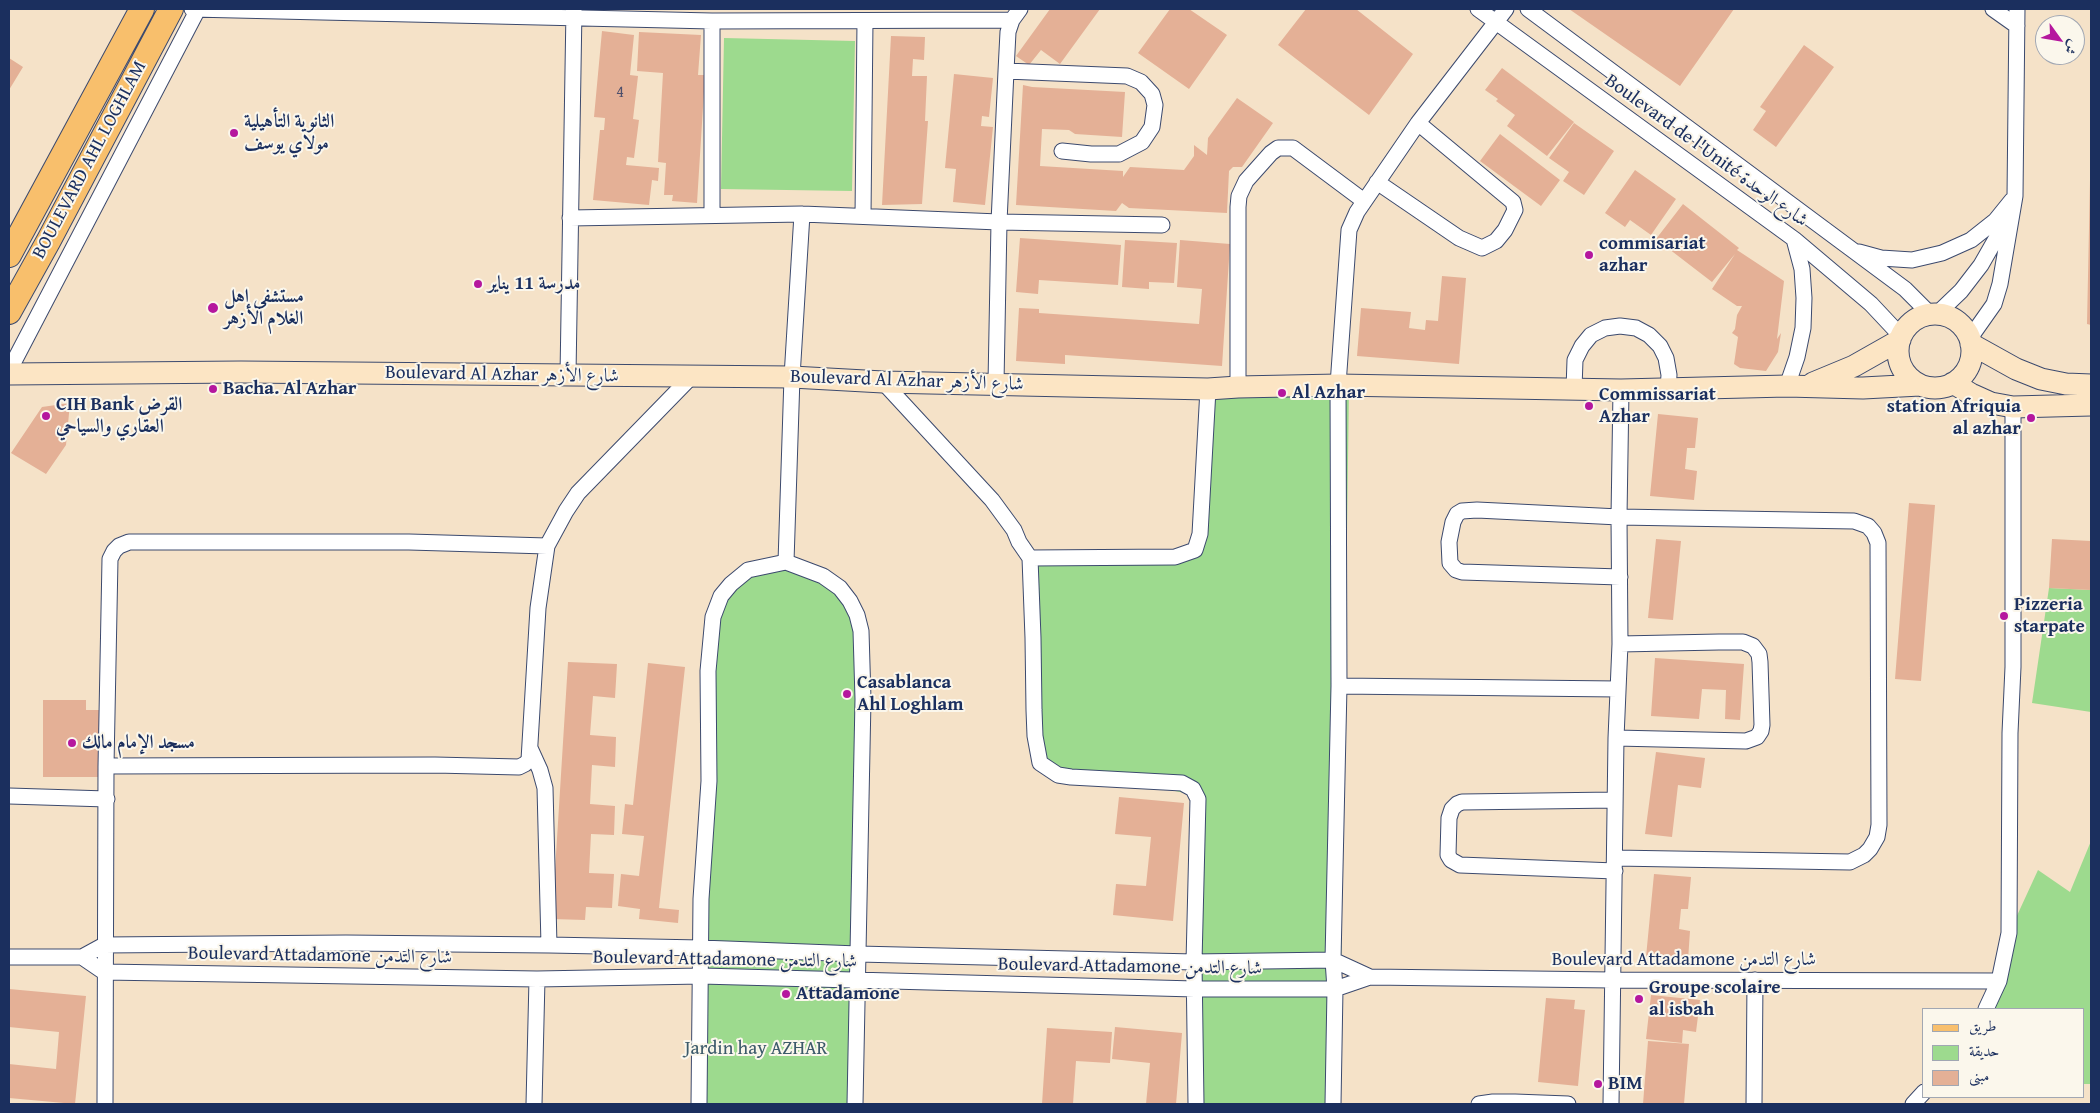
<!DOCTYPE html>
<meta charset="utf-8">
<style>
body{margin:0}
#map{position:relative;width:2100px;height:1113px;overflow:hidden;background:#f5e2c8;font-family:"Gentium Book Plus",Amiri,serif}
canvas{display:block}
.frame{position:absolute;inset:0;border:10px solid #1b2f5e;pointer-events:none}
.legend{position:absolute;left:1922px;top:1008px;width:162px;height:90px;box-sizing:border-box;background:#fbf7ec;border:1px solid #a1a7b3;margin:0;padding:6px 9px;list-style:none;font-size:15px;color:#1b2f5e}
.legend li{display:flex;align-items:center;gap:10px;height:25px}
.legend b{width:25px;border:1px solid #a1a7b3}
.north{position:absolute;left:2035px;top:15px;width:50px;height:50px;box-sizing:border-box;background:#fbf7ec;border:1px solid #a1a7b3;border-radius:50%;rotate:122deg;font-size:14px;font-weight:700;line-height:20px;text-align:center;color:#1b2f5e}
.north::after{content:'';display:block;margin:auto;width:18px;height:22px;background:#b5179e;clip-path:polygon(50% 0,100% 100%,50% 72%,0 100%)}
</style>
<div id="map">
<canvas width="2100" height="1113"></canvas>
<div class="frame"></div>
<ul class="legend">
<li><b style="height:6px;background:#f8bf6c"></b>طريق</li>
<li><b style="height:14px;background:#9dda8e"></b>حديقة</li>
<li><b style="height:14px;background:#e4b096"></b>مبنى</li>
</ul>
<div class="north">ش</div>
</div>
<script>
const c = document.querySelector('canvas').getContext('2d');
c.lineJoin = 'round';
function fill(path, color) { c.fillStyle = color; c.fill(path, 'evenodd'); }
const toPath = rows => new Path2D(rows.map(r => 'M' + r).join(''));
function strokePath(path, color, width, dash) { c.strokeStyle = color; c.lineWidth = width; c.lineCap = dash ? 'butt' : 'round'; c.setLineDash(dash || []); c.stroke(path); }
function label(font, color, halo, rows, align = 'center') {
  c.font = font + ' "Gentium Book Plus",Amiri,serif'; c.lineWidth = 4; c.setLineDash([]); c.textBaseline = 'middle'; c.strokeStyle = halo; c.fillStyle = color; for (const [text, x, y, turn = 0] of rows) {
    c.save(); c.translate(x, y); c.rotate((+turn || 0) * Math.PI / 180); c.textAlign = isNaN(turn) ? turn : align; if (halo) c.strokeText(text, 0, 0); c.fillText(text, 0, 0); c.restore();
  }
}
fill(toPath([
 [724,38,855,41,852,191,721,189],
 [1212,384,1349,386,1341,980,1335,989,1336,1104,1191,1104,1199,796,1040,763,1030,558,1203,550],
 [788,559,828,575,855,612,860,651,854,1104,700,1104,708,630,725,592,754,570],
 [2049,588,2091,590,2091,712,2032,703],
 [2091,841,2091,1084,2084,1084,2084,1009,1990,1009,2009,933,2038,870,2070,892]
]), '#9dda8e');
fill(toPath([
 [1050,9,1100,9,1060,64,1041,50,1029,65,1016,56],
 [1170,9,1189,9,1227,35,1189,89,1138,53],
 [1306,9,1356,9,1413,54,1369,115,1278,45],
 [1569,9,1734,9,1680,86],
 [602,31,634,35,630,75,638,76,633,119,639,120,634,158,627,157,626,165,659,168,658,181,652,180,649,205,593,200,600,130,604,130,605,118,594,117],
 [639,32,701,35,698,75,705,75,697,203,672,201,673,195,664,195,666,163,658,162,663,73,637,71],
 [891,36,925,37,924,60,913,59,912,76,927,76,925,121,928,121,922,204,882,205],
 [1804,45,1834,67,1776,147,1753,130,1766,111,1760,107],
 [9,58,23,67,9,90],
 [1502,68,1574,122,1547,156,1507,126,1515,115,1496,101,1498,99,1485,90],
 [954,74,993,78,989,117,982,116,981,126,993,127,985,205,953,202,956,169,945,168],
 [1023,85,1032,87,1125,92,1122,137,1075,134,1069,130,1042,129,1040,166,1123,171,1123,177,1130,167,1184,170,1194,156,1194,145,1207,155,1208,138,1237,98,1273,123,1242,167,1233,167,1229,171,1227,213,1129,208,1122,203,1116,211,1016,205],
 [1574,123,1614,151,1584,195,1563,181,1569,172,1549,158],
 [1500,134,1560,180,1541,206,1480,161],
 [1635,170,1676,199,1651,235,1630,220,1625,227,1605,213],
 [2090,180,2091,180,2091,325,2087,324],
 [1683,204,1739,248,1737,250,1784,281,1777,339,1781,333,1778,352,1766,371,1740,368,1734,364,1738,337,1732,333,1735,329,1737,315,1742,306,1737,306,1712,289,1735,254,1712,282,1656,239],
 [1020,238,1121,245,1118,285,1039,280,1038,294,1016,292],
 [1125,240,1177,243,1174,283,1149,282,1149,289,1122,287],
 [1180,240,1230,244,1222,366,1065,355,1065,364,1016,361,1019,308,1039,309,1039,313,1199,324,1202,289,1177,287],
 [1442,276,1466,278,1459,364,1357,356,1361,308,1411,312,1409,328,1425,330,1426,320,1438,321],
 [70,403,66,445,46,474,11,453,42,407],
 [1658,414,1698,418,1695,448,1687,448,1685,469,1697,471,1694,500,1650,496],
 [1909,503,1935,505,1921,681,1895,679],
 [1656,539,1681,541,1673,620,1648,618],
 [2052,539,2091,541,2091,590,2049,588],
 [1655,658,1744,664,1740,720,1725,719,1726,690,1702,689,1699,719,1651,716],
 [568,662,617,664,615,698,593,696,590,735,616,737,615,767,592,765,590,804,615,806,614,835,591,834,589,873,614,874,612,908,586,907,585,920,552,919],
 [648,663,685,667,659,908,679,910,678,923,639,919,640,909,618,906,621,874,639,876,644,836,622,834,625,804,633,805],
 [43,700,86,700,86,710,101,710,101,777,43,777],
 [1656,752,1705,758,1701,788,1678,785,1672,837,1645,834],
 [1119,797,1184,803,1173,921,1113,915,1116,884,1146,886,1151,837,1115,834],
 [1654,874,1691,877,1688,909,1681,909,1679,929,1690,931,1688,960,1646,957],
 [9,989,86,996,75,1104,9,1098,9,1064,56,1069,59,1032,9,1027],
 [1651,995,1700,1000,1696,1032,1683,1030,1682,1043,1646,1039],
 [1546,998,1575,1000,1574,1009,1585,1010,1578,1086,1538,1082],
 [1115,1027,1182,1033,1176,1104,1146,1104,1150,1063,1112,1059],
 [1047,1028,1112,1032,1110,1063,1076,1061,1073,1104,1042,1104],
 [1648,1041,1689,1044,1684,1104,1643,1104]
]), '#e4b096');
const street = toPath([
 [192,9,712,21,1012,20],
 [1478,9,1794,239,1871,304,1901,336],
 [1528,9,1905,289,1930,314],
 [1993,9,2017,26],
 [1006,71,1127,76,1141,82,1152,94,1155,105,1152,127,1142,142,1119,154,1091,154,1062,151],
 [1377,182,1459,238,1482,248,1496,241,1505,230,1515,210,1513,202,1418,123],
 [712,215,712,21],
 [863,216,865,21],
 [570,218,802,214,999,222,1162,225],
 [1859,252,1881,258,1912,260,1942,253,1971,240,1995,221,2012,200],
 [1937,314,1961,291,1981,265,2005,223],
 [1970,338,1994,304,2000,284,2015,196,2017,9],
 [9,371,198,9],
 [568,375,574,9],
 [883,382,992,500,1014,530,1019,542,1030,558,1033,638,1034,710,1035,736,1040,763,1058,775,1071,777,1182,783,1193,789,1198,799,1194,962,1196,1104],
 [996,383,999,222,1006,71,1008,32,1012,20,1020,9],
 [1787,386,1797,357,1803,328,1804,298,1802,269,1794,239],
 [1238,387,1238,207,1239,196,1246,181,1271,153,1278,148,1293,148,1364,201],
 [1574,389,1575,360,1582,346,1591,335,1605,328,1620,326,1636,328,1649,335,1660,346,1666,358,1669,375,1668,389],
 [1030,558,1175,557,1195,550,1200,534,1208,389],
 [786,562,792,377,802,214],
 [1339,686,1618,689],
 [1616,738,1746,741,1757,737,1761,731,1762,725,1760,662,1759,654,1753,646,1743,642,1719,642,1620,644],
 [530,748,540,770,545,788,549,945],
 [106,766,435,765,519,767,525,764,529,760,538,608,547,546,566,511,578,493,691,377],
 [9,796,107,799],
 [1615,858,1850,862,1864,855,1870,849,1877,837,1879,825,1878,543,1874,533,1868,526,1854,521,1619,517,1477,510,1462,511,1457,514,1453,522,1449,542,1450,563,1456,570,1462,572,1620,577],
 [1615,871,1460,865,1451,860,1448,855,1449,818,1452,809,1457,804,1462,802,1615,800],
 [9,957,82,957,104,945,346,943,549,945,701,948,858,954,1194,962,1333,960,1370,977],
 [82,957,104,972,537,979,701,976,1195,989,1335,989,1370,977,1612,980,1999,981],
 [1986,1009,1999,981,2009,933,2010,733,2013,667,2013,407],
 [105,1104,106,766,110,559,114,551,119,546,129,542,409,542,547,546],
 [534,1104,537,979],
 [699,1104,701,899,709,781,708,671,713,617,721,596,731,584,748,570,786,562,823,576,840,588,850,601,857,615,861,631,863,699,855,1104],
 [1333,1104,1335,989,1333,960,1339,686,1338,385,1349,230,1357,212,1418,123,1506,9],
 [1479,1104,1493,1102,1515,1102,1568,1104],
 [1611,1104,1616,738,1620,644,1619,517,1621,390],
 [1754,1104,1755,980],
 [1913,1104,1924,1092]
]);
const secondary = toPath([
 '1898 351a37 37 0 1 1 74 0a37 37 0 1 1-74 0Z',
 [1971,344,2016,369,2041,379,2066,384,2091,385],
 [9,374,241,372,792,377,883,382,1208,389,1238,387,1338,385,1621,390,1787,386,1863,388,1920,385],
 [1813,383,1854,366,1900,340],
 [1953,383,1971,394,1991,403,2013,407,2091,405]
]);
const primary = toPath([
 [9,255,142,9],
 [9,312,49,240,171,9]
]);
strokePath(street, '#3c4a6e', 17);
strokePath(secondary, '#3c4a6e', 23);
strokePath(primary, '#3c4a6e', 26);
strokePath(street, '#fff', 15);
strokePath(secondary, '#fce5c4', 21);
strokePath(primary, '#f8bf6c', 24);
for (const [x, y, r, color] of [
 [234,133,5,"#b5179e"],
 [1589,255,5,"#b5179e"],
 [478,284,5,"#b5179e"],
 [213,308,6,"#b5179e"],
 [213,389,5,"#b5179e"],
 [1282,393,5,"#b5179e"],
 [1589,406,5,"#b5179e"],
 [46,416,5,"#b5179e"],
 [2031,418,5,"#b5179e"],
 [2004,616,5,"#b5179e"],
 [847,694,5,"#b5179e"],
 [72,743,5,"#b5179e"],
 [786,994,5,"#b5179e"],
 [1639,999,5,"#b5179e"],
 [1598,1084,5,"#b5179e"]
]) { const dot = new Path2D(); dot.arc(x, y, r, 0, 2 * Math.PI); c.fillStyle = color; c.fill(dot); strokePath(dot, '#fbf7ec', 2); }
label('16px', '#4d4f6c', null, [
 ["4",620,93]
]);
label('bold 19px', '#1b2f5e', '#fbf7ec', [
 ["الثانوية التأهيلية",244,122],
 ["مولاي يوسف",244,144],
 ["commisariat",1599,244],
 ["azhar",1599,266],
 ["مدرسة 11 يناير",488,284],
 ["مستشفى اهل",224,297],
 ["الغلام الأزهر",224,319],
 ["Bacha. Al Azhar",223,389],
 ["Al Azhar",1292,393],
 ["Commissariat",1599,395],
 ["Azhar",1599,417],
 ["CIH Bank القرض",56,405],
 ["العقاري والسياحي",56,427],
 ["station Afriquia",2021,407,"right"],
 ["al azhar",2021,429,"right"],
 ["Pizzeria",2014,605],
 ["starpate",2014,627],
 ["Casablanca",857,683],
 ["Ahl Loghlam",857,705],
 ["مسجد الإمام مالك",82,743],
 ["Groupe scolaire",1649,988],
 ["al isbah",1649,1010],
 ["Attadamone",796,994],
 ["BIM",1608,1084]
], 'left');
label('19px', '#1b2f5e', '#fbf7ec', [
 ["Boulevard de l'Unité شارع الوحدة",1706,151,36],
 ["BOULEVARD AHL LOGHLAM",90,160,-62],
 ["Boulevard Al Azhar شارع الأزهر",502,375,1],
 ["Boulevard Al Azhar شارع الأزهر",907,381,2],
 ["Boulevard Attadamone شارع التدمن",320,956,1],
 ["Boulevard Attadamone شارع التدمن",725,960,1],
 ["Boulevard Attadamone شارع التدمن",1684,960],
 ["Boulevard Attadamone شارع التدمن",1130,967,1]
]);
label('19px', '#3c5a6a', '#fbf7ec', [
 ["Jardin hay AZHAR",756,1049]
]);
</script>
